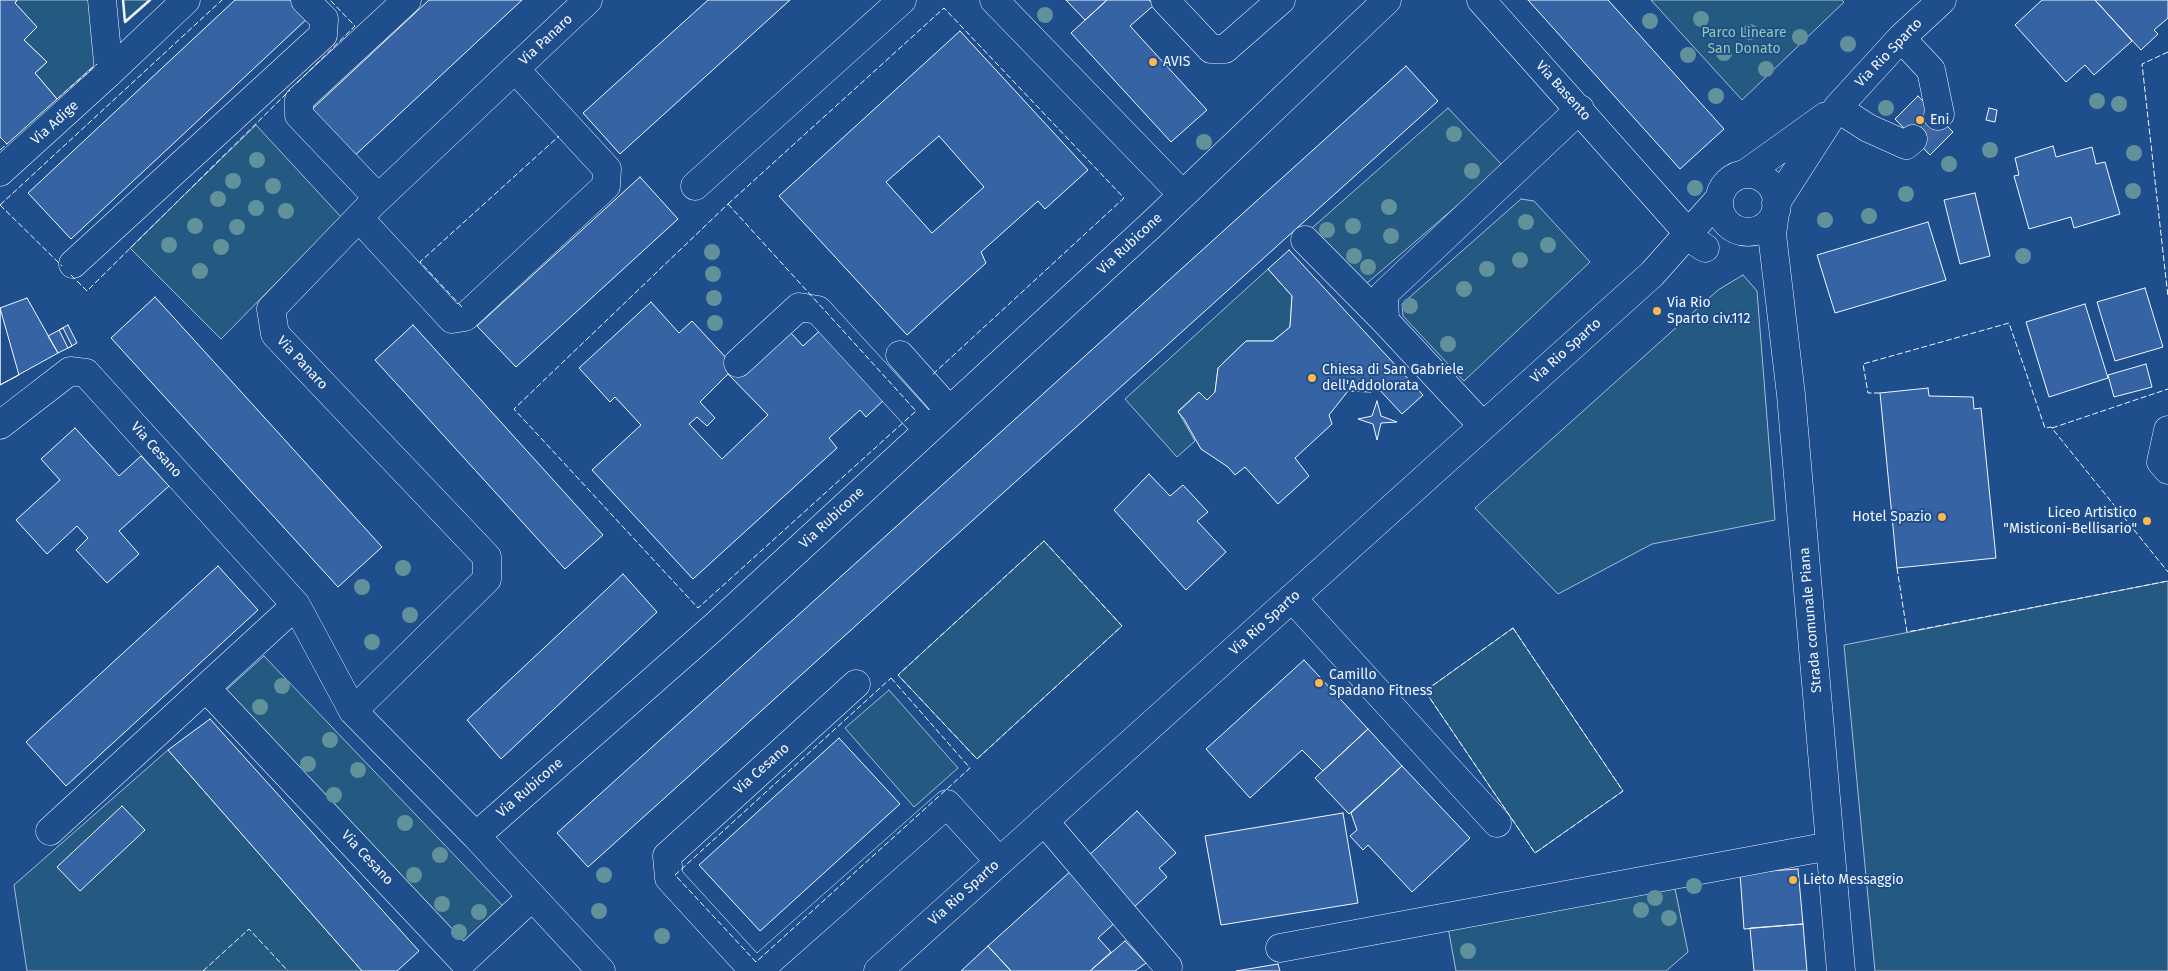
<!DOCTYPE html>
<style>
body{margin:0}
canvas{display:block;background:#1f4e8c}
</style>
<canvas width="2168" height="971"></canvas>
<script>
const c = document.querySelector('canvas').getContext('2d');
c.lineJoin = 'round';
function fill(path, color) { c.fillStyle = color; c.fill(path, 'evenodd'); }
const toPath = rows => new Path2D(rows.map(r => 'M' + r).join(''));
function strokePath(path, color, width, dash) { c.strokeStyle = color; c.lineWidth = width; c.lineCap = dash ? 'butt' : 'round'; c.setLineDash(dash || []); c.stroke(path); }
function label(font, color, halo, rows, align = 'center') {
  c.font = font + ' "Fira Sans",sans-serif'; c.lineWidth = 4; c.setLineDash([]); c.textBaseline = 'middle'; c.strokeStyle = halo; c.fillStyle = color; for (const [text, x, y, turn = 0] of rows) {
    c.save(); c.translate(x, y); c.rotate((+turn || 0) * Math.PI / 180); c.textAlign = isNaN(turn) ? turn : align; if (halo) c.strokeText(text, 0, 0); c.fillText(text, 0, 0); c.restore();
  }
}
const green = toPath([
 [17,0,94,0,100,60,57,99,35,73,47,62,24,40,36,27,15,3,17,0],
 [123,0,150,0,125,22,123,0],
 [1651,0,1842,0,1844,2,1742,100,1651,0],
 [1448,108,1503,166,1366,284,1312,228,1448,108],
 [256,125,341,217,221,339,130,248,256,125],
 [1521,199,1534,201,1590,262,1464,381,1403,316,1402,304,1521,199],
 [1268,269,1292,296,1290,327,1273,341,1246,341,1218,368,1215,392,1207,400,1199,392,1178,411,1195,441,1177,457,1125,399,1268,269],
 [1743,275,1757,291,1775,520,1652,544,1558,594,1475,508,1718,290,1743,275],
 [1044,541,1122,626,977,759,898,675,1044,541],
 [2168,581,2168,971,1875,971,1844,645,2168,581],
 [1513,628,1623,791,1535,853,1425,691,1513,628],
 [264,656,504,907,461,947,224,692,264,656],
 [889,690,958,768,914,807,845,728,889,690],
 [168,750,362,971,27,971,14,885,168,750],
 [1673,879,1688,952,1666,971,1456,971,1447,922,1673,879]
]);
fill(green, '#245a82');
strokePath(green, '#a8bbd7', 1);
const building = toPath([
 [0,0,17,0,15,3,37,27,24,40,47,62,35,73,57,99,7,144,0,137,0,0],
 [235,0,295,0,310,16,71,239,28,193,235,0],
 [429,0,522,0,351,159,308,113,429,0],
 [708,0,790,0,620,154,583,113,708,0],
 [1066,0,1107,0,1085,20,1066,0],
 [1107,0,1149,0,1154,5,1130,26,1207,110,1171,142,1071,33,1107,0],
 [1528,0,1608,0,1724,129,1680,169,1528,0],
 [2042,0,2095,0,2132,41,2094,75,2085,65,2066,82,2015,25,2042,0],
 [2095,0,2168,0,2168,18,2154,30,2158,34,2141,50,2095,0],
 [960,31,1088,170,1045,209,1038,201,981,252,986,263,907,335,779,196,960,31],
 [939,136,984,187,932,233,886,182,939,136],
 [1406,66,1438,101,588,867,557,833,1406,66],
 [1918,96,1953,132,1930,155,1895,119,1918,96],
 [1989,108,1997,110,1995,122,1986,120,1989,108],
 [2053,146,2056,157,2092,147,2096,164,2105,162,2120,214,2074,228,2071,217,2029,229,2014,176,2019,175,2015,158,2053,146],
 [640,177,678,219,516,367,477,326,640,177],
 [1975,193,1990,256,1960,264,1944,200,1975,193],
 [1928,222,1946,280,1835,313,1817,255,1928,222],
 [1289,250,1423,395,1402,414,1377,387,1371,392,1348,391,1329,415,1332,424,1295,458,1309,476,1278,504,1245,467,1235,475,1228,467,1201,449,1184,419,1178,412,1199,392,1207,400,1215,392,1218,368,1246,341,1273,341,1290,327,1292,296,1268,269,1289,250],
 [2145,288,2163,347,2115,361,2097,302,2145,288],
 [155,297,382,547,338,587,111,338,155,297],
 [27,298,58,353,0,385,0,308,27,298],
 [651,302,679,333,692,321,743,376,791,333,803,346,826,325,890,394,866,417,860,410,829,438,837,448,693,579,592,470,641,425,615,397,610,402,579,368,651,302],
 [728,374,768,415,722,459,689,424,697,417,707,426,715,418,700,402,728,374],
 [2085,304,2108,378,2049,397,2026,322,2085,304],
 [0,308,19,375,0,385,0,308],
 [68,325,77,343,68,348,59,330,68,325],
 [413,325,603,535,565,569,375,360,413,325],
 [63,328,72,346,58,353,48,336,63,328],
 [2146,364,2152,387,2114,397,2108,375,2146,364],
 [1928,388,1929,396,1973,397,1974,409,1981,408,1996,558,1897,568,1880,393,1928,388],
 [1377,401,1381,416,1397,422,1381,423,1377,440,1373,424,1358,419,1372,416,1377,401],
 [75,428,119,476,141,456,169,486,119,531,139,554,107,583,76,550,88,538,77,526,47,554,16,520,60,480,41,459,75,428],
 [1149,474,1170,496,1183,485,1208,512,1197,521,1226,552,1186,590,1114,510,1149,474],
 [218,566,258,610,66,786,26,742,218,566],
 [623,574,657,612,501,759,467,720,623,574],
 [1304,660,1368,729,1323,771,1302,750,1250,798,1206,749,1304,660],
 [210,719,419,951,397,971,362,971,168,750,210,719],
 [1368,729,1402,766,1349,814,1315,778,1368,729],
 [839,738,900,804,760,931,699,865,839,738],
 [1402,766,1470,838,1412,892,1368,845,1363,850,1350,836,1357,830,1351,813,1402,766],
 [122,806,145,830,80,891,57,867,122,806],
 [1137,811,1176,853,1159,868,1167,877,1133,908,1086,858,1137,811],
 [1343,813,1358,903,1221,925,1205,836,1343,813],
 [1798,869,1803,924,1744,929,1740,873,1798,869],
 [1072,870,1118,920,1098,938,1111,952,1090,971,1011,971,988,946,1072,870],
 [1803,924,1807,971,1754,971,1750,928,1803,924],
 [1125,941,1146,963,1135,971,1090,971,1125,941],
 [988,946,1011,971,961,971,988,946],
 [1278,964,1280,971,1236,971,1278,964]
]);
fill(building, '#3563a3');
strokePath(building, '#f2f6ff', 1);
strokePath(toPath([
 [1913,139,1938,116]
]), '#3f679d', 28, [28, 14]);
const minor = toPath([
 [102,0,109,73],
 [994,0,1182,194],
 [1165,0,1211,49,1225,49,1281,0],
 [1481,0,1696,242,1705,248],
 [1901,38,1931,70,1940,114,1938,116],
 [1837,108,1868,128,1906,145,1913,139],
 [0,172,109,73,186,0],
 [1745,174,1826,116],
 '1719 203a29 29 0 1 1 58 0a29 29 0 1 1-58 0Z',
 [695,186,902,0],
 [378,198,299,115,299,100,407,0],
 [1776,203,1837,108,1901,38,1942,0],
 [1775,213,1772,234,1791,395,1841,971],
 [359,218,452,319,465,317,606,186,607,169,515,69],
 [1305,240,1385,321],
 [73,264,323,35,324,19,305,0],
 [900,355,949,410],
 [738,363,799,307,818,310,928,430],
 [0,425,70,371,86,373,296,605,353,711,476,836,601,971],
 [1483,426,1385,321,1384,294,1580,109],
 [2168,430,2161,462,2168,470],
 [1292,598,1497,823],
 [206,688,463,961,532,897],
 [353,711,487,579,487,557,275,334,271,309,372,204,588,0],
 [1044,821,1168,967],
 [50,831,296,605],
 [476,836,715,626,1150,226,1387,0],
 [1280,948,1830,846],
 [754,971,669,878,667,856,856,684],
 [758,971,947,804,999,861],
 [878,971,1652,274,1719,199]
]);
strokePath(minor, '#f2f6ff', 29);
strokePath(minor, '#1f4e8c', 28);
strokePath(toPath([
 [2168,52,2142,64,2168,297],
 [297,83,355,26,330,0],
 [57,99,97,64],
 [0,150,7,144],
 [728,204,916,411,698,608,514,409,728,204],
 [728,204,944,8,1124,198,931,376],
 [0,205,62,266],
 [0,205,222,0],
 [71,275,87,291,290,90],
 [462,307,420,262,559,136],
 [1880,393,1868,393,1863,364,2009,323,2045,428,2051,427,2168,572],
 [2052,428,2168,389],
 [1044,541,1122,626,977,759,898,675,1044,541],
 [1897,568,1907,632,2168,581],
 [1513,628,1623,791,1535,853,1425,691,1513,628],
 [891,678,970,768,756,962,675,875,891,678],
 [203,971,249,929,288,971]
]), '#f2f6ff', 1, [6, 2.5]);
strokePath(toPath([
 [123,0,125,22,150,0]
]), '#f2f6ff', 2.5);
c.fillStyle = '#61919a';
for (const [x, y] of [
 [1045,15],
 [1701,19],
 [1650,21],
 [1750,32],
 [1800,37],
 [1848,44],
 [1724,53],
 [1688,55],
 [1766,69],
 [1716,96],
 [2097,101],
 [2119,104],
 [1886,108],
 [1454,134],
 [1204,142],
 [1990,150],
 [2134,153],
 [257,160],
 [1949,164],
 [1472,171],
 [233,181],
 [273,186],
 [1695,188],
 [2133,191],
 [1906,194],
 [218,199],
 [1389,207],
 [256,208],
 [286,211],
 [1869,216],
 [1825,220],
 [1526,222],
 [195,226],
 [1353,226],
 [237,227],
 [1327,230],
 [1391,236],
 [169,245],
 [1548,245],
 [221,247],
 [712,252],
 [1354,256],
 [2023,256],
 [1520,260],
 [1368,267],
 [1487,269],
 [200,271],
 [713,274],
 [1464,289],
 [714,298],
 [1410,306],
 [715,323],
 [1448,344],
 [403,568],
 [362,587],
 [410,615],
 [372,642],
 [282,686],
 [260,707],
 [330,740],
 [308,764],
 [358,770],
 [334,795],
 [405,823],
 [440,855],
 [414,875],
 [604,875],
 [1694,886],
 [1655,898],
 [442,904],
 [1641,910],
 [599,911],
 [479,912],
 [1669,918],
 [459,932],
 [662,936],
 [1468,951]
]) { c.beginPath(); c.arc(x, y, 8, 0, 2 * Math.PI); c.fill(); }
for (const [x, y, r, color] of [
 [1153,62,5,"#ffb74d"],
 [1920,120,5,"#ffb74d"],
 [1657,311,5,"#ffb74d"],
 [1312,378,5,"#ffb74d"],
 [1942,517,5,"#ffb74d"],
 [2147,521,5,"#ffb74d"],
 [1319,683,5,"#ffb74d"],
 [1793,880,5,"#ffb74d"]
]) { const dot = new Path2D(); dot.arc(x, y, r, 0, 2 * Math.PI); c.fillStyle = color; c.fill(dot); strokePath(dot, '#1f4e8c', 2); }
label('14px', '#97c8a6', '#1f4e8c', [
 ["Parco Lineare",1744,33],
 ["San Donato",1744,49]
]);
label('14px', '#f2f6ff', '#1f4e8c', [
 ["Via Panaro",546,40,-43],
 ["Via Rio Sparto",1889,53,-46],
 ["Via Basento",1563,91,48],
 ["Via Adige",55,123,-42],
 ["Via Rubicone",1130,244,-43],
 ["Via Rio Sparto",1566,351,-42],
 ["Via Panaro",302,363,47],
 ["Via Cesano",156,450,48],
 ["Via Rubicone",832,518,-43],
 ["Strada comunale Piana",1811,620,-95],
 ["Via Rio Sparto",1265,623,-42],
 ["Via Cesano",762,769,-42],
 ["Via Rubicone",530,788,-41],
 ["Via Cesano",367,858,47],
 ["Via Rio Sparto",964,893,-42]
]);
label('14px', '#f2f6ff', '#1f4e8c', [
 ["AVIS",1163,62],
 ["Eni",1930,120],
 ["Via Rio",1667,303],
 ["Sparto civ.112",1667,319],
 ["Chiesa di San Gabriele",1322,370],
 ["dell'Addolorata",1322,386],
 ["Liceo Artistico",2137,513,"right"],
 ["\"Misticoni-Bellisario\"",2137,529,"right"],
 ["Hotel Spazio",1932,517,"right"],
 ["Camillo",1329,675],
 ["Spadano Fitness",1329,691],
 ["Lieto Messaggio",1803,880]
], 'left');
</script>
